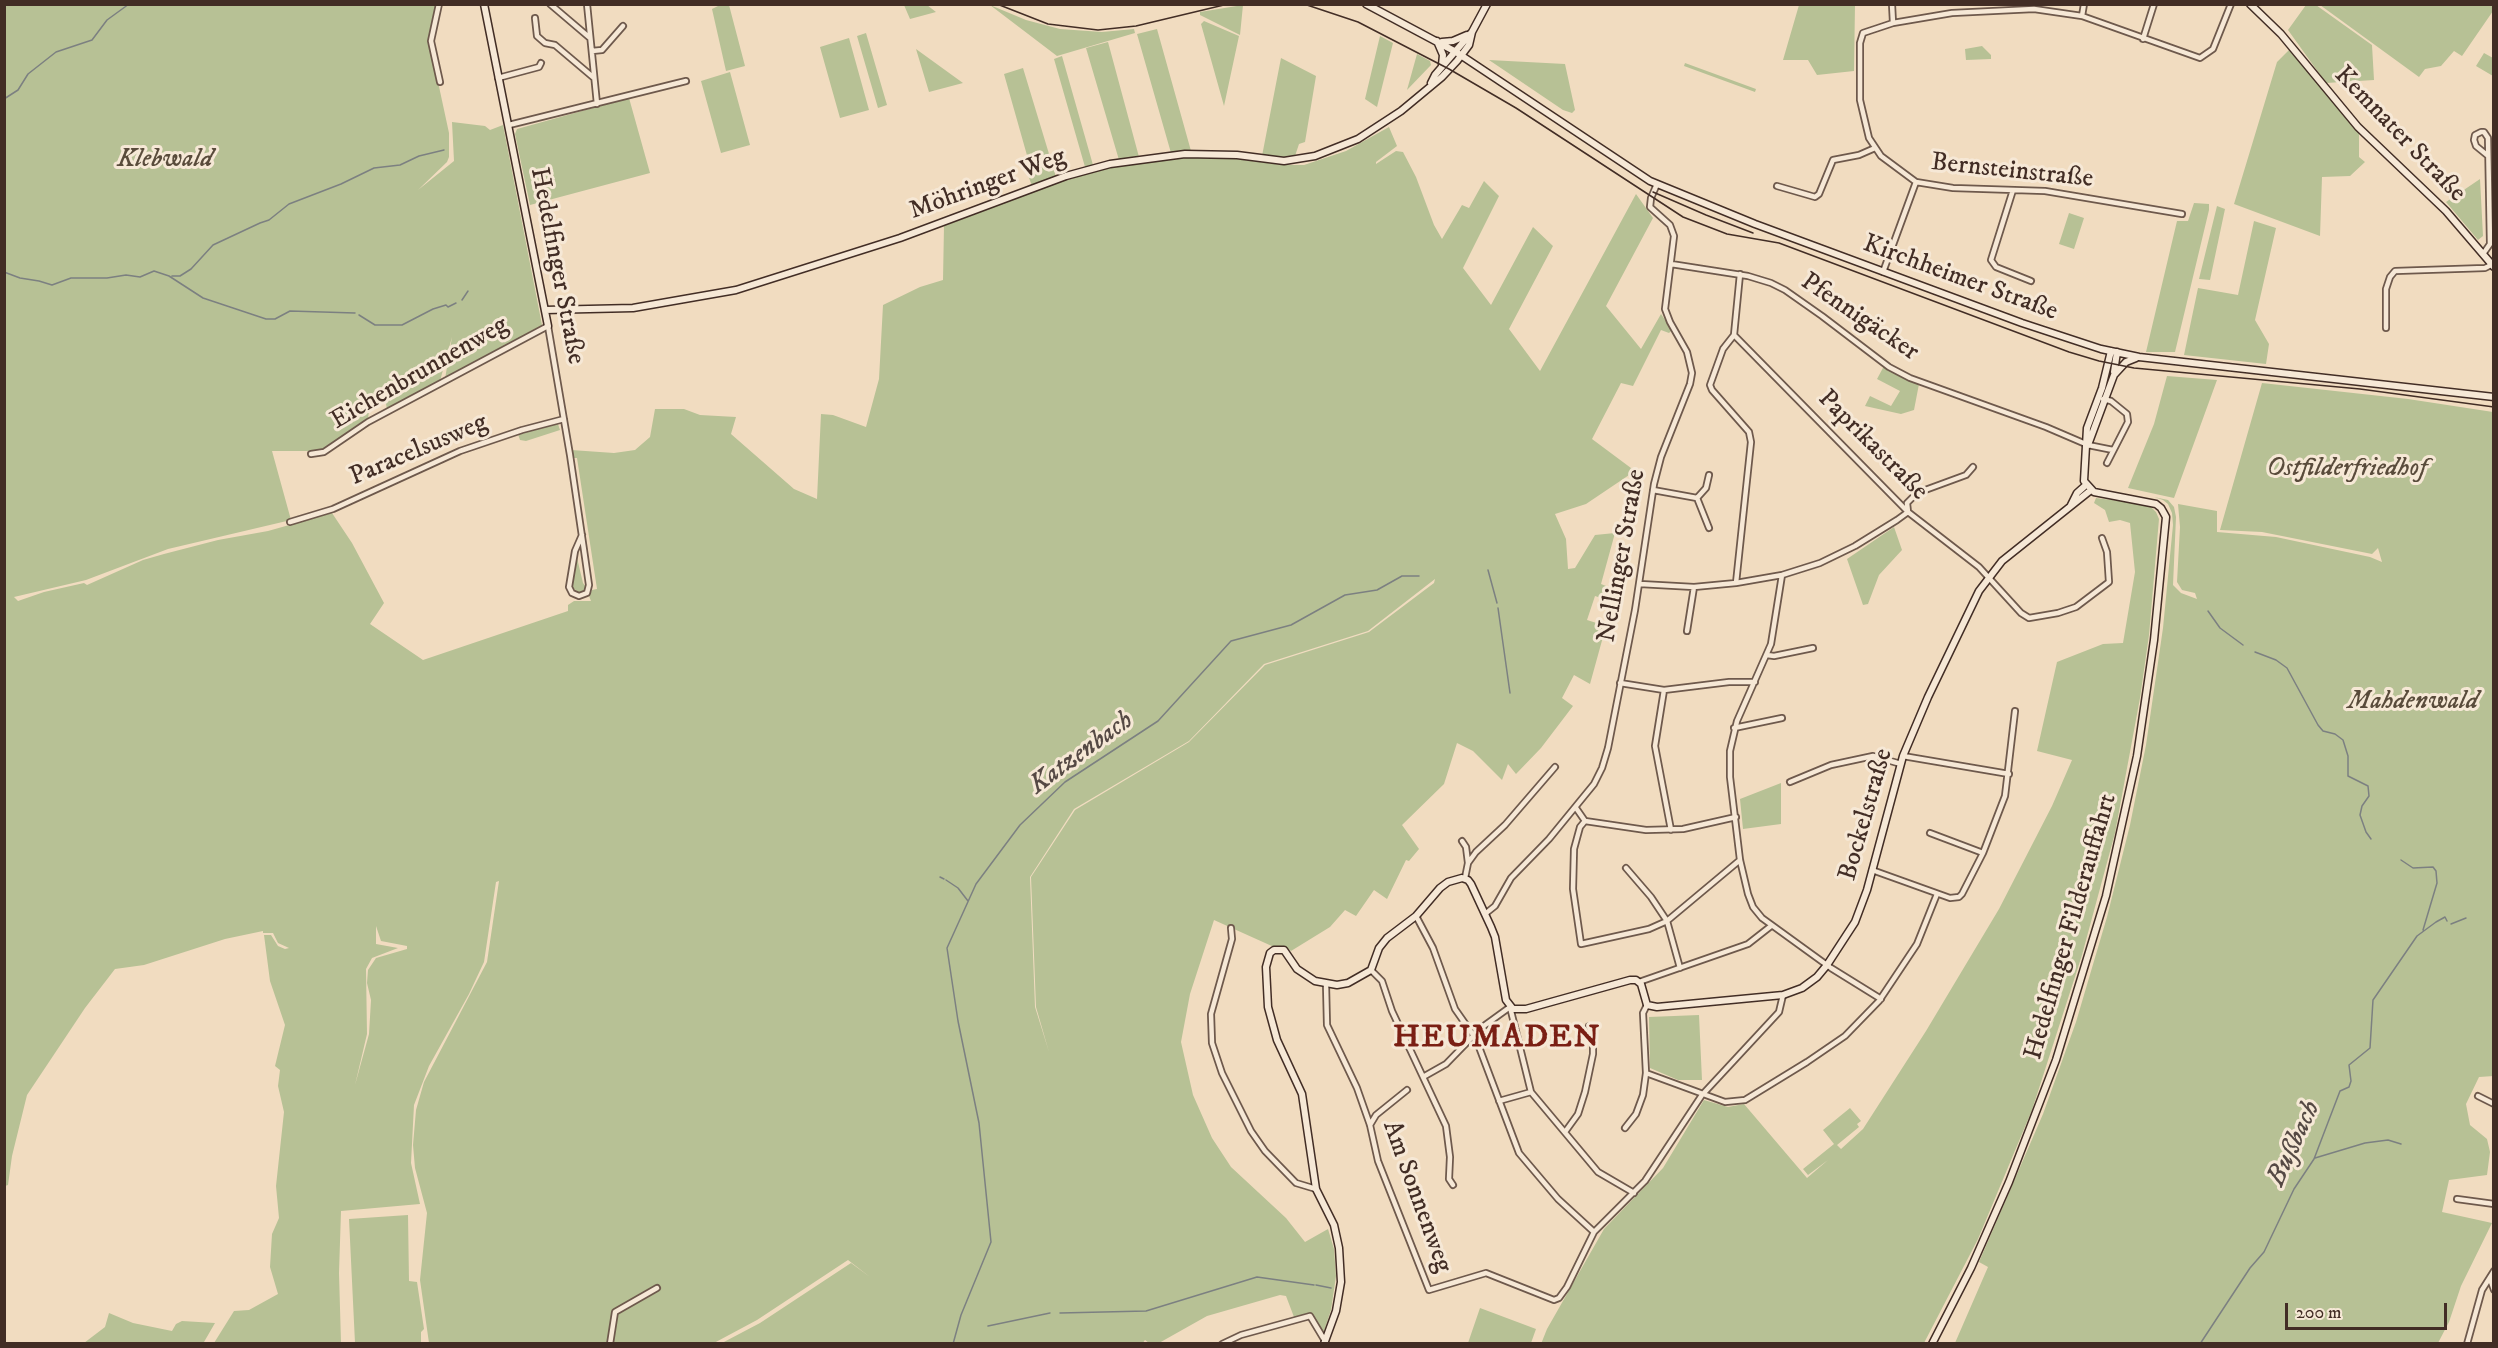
<!DOCTYPE html>
<meta charset="utf-8">
<style>
body{margin:0}
#map{position:relative;width:2498px;height:1348px;overflow:hidden;background:#f1dcc0;font-family:"IM FELL DW Pica",serif}
canvas{display:block}
.frame{position:absolute;inset:0;border:6px solid #422d25;pointer-events:none}
.scale{position:absolute;left:2285px;top:1303px;width:162px;height:27px;box-sizing:border-box;border:3px solid #422d25;border-top:0;padding-left:8px;font-size:18px;line-height:21px;white-space:nowrap;color:#422d25;-webkit-text-stroke:4px #f6e8d6;paint-order:stroke}
</style>
<div id="map">
<canvas width="2498" height="1348"></canvas>
<div class="frame"></div>
<div class="scale">200 m</div>
</div>
<script>
const c = document.querySelector('canvas').getContext('2d');
c.lineJoin = 'round';
function fill(path, color) { c.fillStyle = color; c.fill(path, 'evenodd'); }
const toPath = rows => new Path2D(rows.map(r => 'M' + r).join(''));
function strokePath(path, color, width, dash) { c.strokeStyle = color; c.lineWidth = width; c.lineCap = dash ? 'butt' : 'round'; c.setLineDash(dash || []); c.stroke(path); }
function label(font, color, halo, rows, align = 'center') {
  c.font = font + ' "IM FELL DW Pica",serif'; c.lineWidth = 6; c.setLineDash([]); c.textBaseline = 'middle'; c.strokeStyle = halo; c.fillStyle = color; for (const [text, x, y, turn = 0] of rows) {
    c.save(); c.translate(x, y); c.rotate((+turn || 0) * Math.PI / 180); c.textAlign = isNaN(turn) ? turn : align; if (halo) c.strokeText(text, 0, 0); c.fillText(text, 0, 0); c.restore();
  }
}
fill(toPath([
 [2493,4,2493,11,2462,56,2454,51,2441,66,2425,69,2419,77,2320,5],
 [5,5,437,5,432,26,432,54,449,133,449,157,447,162,418,190,454,161,452,122,485,126,490,130,503,125,542,325,445,379,452,337,440,381,387,409,386,404,370,403,368,419,323,451,272,451,291,520,168,549,86,580,14,597,18,601,44,592,84,583,87,585,143,560,164,554,218,540,268,531,332,513,352,543,384,603,370,624,423,660,568,611,568,605,574,601,591,601,589,596,592,590,597,589,577,458,573,458,571,450,614,453,635,450,650,437,655,409,684,409,700,415,736,417,731,434,794,489,817,499,821,414,833,415,866,427,879,379,883,305,920,287,943,280,944,226,1060,182,1106,168,1185,158,1229,158,1282,165,1304,165,1346,151,1389,127,1397,146,1376,162,1376,164,1396,151,1403,152,1416,177,1434,225,1442,239,1462,205,1469,208,1484,181,1499,196,1463,268,1491,305,1533,227,1553,246,1509,329,1540,371,1636,194,1653,218,1606,306,1641,349,1661,314,1672,330,1669,333,1661,330,1633,386,1621,383,1592,439,1635,471,1586,504,1555,514,1566,539,1568,569,1575,568,1595,535,1615,533,1601,584,1611,588,1607,600,1595,596,1587,620,1606,626,1590,684,1574,675,1562,698,1573,706,1541,748,1516,774,1508,764,1502,780,1473,751,1457,743,1444,784,1402,825,1419,849,1409,861,1406,860,1387,899,1374,890,1356,916,1345,910,1330,927,1291,951,1285,946,1274,947,1214,920,1190,994,1181,1042,1193,1095,1212,1138,1231,1167,1286,1218,1305,1242,1328,1229,1334,1249,1336,1276,1331,1310,1323,1334,1312,1314,1294,1317,1286,1296,1280,1295,1207,1316,1159,1343,1149,1343,1145,1340,1142,1344,722,1343,760,1323,851,1263,870,1277,848,1260,757,1320,714,1343,429,1343,420,1280,427,1213,415,1168,413,1145,416,1110,424,1082,487,962,499,881,496,882,484,962,469,994,429,1066,414,1105,411,1163,420,1204,341,1211,339,1273,341,1343,214,1343,234,1311,249,1310,278,1294,270,1267,272,1234,279,1218,276,1186,284,1112,278,1086,280,1070,275,1066,285,1025,270,981,264,935,271,935,278,946,285,949,289,948,278,943,273,933,263,933,263,931,225,939,144,965,115,969,85,1008,27,1095,12,1156,8,1185,5,1186],
 [1435,579,1434,583,1369,632,1265,665,1189,742,1075,810,1031,877,1036,1007,1049,1052,1035,1007,1030,877,1074,809,1189,741,1264,664,1368,631],
 [376,926,381,941,407,946,407,949,376,958,368,970,367,983,371,1000,369,1034,355,1085,367,1034,366,969,372,958,398,948,376,944],
 [720,5,729,5,745,66,726,71,712,9],
 [904,5,927,5,936,12,910,19],
 [990,5,1026,20,1060,29,1102,32,1134,29,1135,33,1057,56],
 [1243,5,1240,35,1200,15,1200,12],
 [1799,5,1855,5,1854,71,1817,75,1808,60,1783,60],
 [2306,5,2316,5,2372,45,2374,80,2326,83,2288,30],
 [1204,21,1239,36,1224,106,1201,24],
 [1157,29,1191,151,1171,153,1137,34],
 [866,33,887,105,878,108,857,36],
 [1380,36,1393,43,1377,107,1365,99],
 [849,38,869,110,840,118,820,47],
 [1108,42,1139,157,1119,160,1086,48],
 [1982,46,1991,55,1991,59,1966,60,1965,49],
 [916,49,963,83,929,92],
 [2289,50,2359,130,2359,157,2365,162,2350,176,2322,177,2320,236,2234,204,2277,62],
 [2484,53,2493,58,2493,76,2476,66],
 [1417,54,1430,61,1431,65,1407,90],
 [1062,56,1093,165,1085,167,1054,59],
 [1281,58,1316,76,1305,142,1299,144,1295,156,1283,158,1262,156],
 [1489,60,1565,64,1575,110,1572,113,1563,110],
 [1685,63,1756,89,1755,92,1684,66],
 [1023,68,1056,177,1032,186,1028,175,1032,173,1004,74],
 [730,72,750,145,721,153,701,81],
 [629,98,650,173,530,205,515,134,517,129],
 [2480,179,2483,236,2478,240,2446,202],
 [2194,203,2209,204,2209,210,2175,352,2146,352,2177,221,2188,221],
 [2217,206,2225,209,2210,280,2199,279],
 [2069,213,2084,218,2074,249,2059,244],
 [2254,221,2276,228,2255,320,2269,344,2266,364,2184,355,2198,288,2238,295],
 [1884,366,1919,384,1914,410,1901,414,1865,406,1870,396,1891,406,1900,391,1877,379],
 [2167,376,2217,380,2174,498,2128,488,2154,424],
 [2262,383,2408,399,2493,412,2494,1076,2479,1077,2466,1104,2470,1125,2487,1139,2490,1152,2487,1175,2449,1180,2442,1212,2492,1223,2461,1286,2449,1322,2438,1343,1955,1343,1988,1267,1979,1262,2043,1114,2076,1022,2107,917,2130,825,2146,745,2163,628,2173,525,2172,513,2168,504,2163,500,2154,497,2168,500,2174,507,2176,517,2173,585,2181,593,2197,599,2195,593,2182,590,2177,582,2180,527,2178,504,2217,511,2217,532,2276,537,2370,557,2382,562,2378,548,2372,554,2262,532,2220,530],
 [558,424,560,430,526,441,520,440,518,434],
 [2096,498,2142,504,2151,507,2156,512,2159,519,2149,635,2140,698,2115,833,2082,955,2032,1110,1978,1239,1924,1343,1541,1344,1547,1329,1604,1229,1663,1168,1704,1100,1728,1107,1744,1104,1807,1178,1828,1160,1808,1175,1803,1169,1834,1144,1823,1130,1850,1108,1861,1121,1857,1124,1859,1127,1837,1145,1841,1149,1863,1129,1926,1031,1999,909,2052,806,2072,760,2037,751,2057,662,2103,644,2123,643,2135,572,2130,523,2120,520,2109,522,2105,510,2094,503],
 [1894,527,1902,550,1879,575,1868,604,1863,605,1847,559],
 [577,558,583,583,586,587,583,593,579,593,572,587],
 [1781,783,1781,824,1743,829,1740,799],
 [1699,1015,1702,1080,1678,1080,1650,1068,1649,1017],
 [408,1215,409,1281,417,1282,424,1329,421,1332,421,1343,355,1343,349,1219],
 [1480,1308,1536,1329,1531,1343,1468,1343],
 [109,1313,133,1323,172,1331,176,1324,182,1321,215,1323,204,1342,208,1343,84,1343,105,1327]
]), '#b7c195');
strokePath(toPath([
 [4,99,18,90,28,74,56,52,92,40,107,20,129,4],
 [4,272,20,278,39,281,52,285,71,278,107,278,126,275,140,277,154,271,169,276,203,298,266,319,275,319,290,311,355,313],
 [172,276,180,276,191,269,213,245,260,223,269,220,289,204,341,184,374,168,400,165,419,156,444,150],
 [462,300,468,291],
 [359,315,375,325,402,325,433,309,446,305,448,307,456,303],
 [1488,570,1497,603],
 [1498,608,1510,693],
 [2208,611,2220,628,2243,645],
 [2255,652,2276,660,2287,668,2318,725,2323,731,2335,734,2343,740,2348,756,2348,776,2368,786,2369,796,2362,806,2360,815,2366,832,2371,839],
 [2401,860,2413,868,2433,867,2436,871,2437,883,2423,930],
 [940,877,944,879],
 [946,880,958,888,968,901],
 [2451,924,2466,918],
 [2315,1158,2365,1143,2388,1140,2401,1144],
 [1316,1285,1331,1288],
 [1060,1313,1146,1311,1257,1277,1314,1285],
 [988,1326,1050,1313],
 [953,1344,961,1315,991,1242,979,1123,958,1021,947,948,976,884,1020,825,1065,782,1158,721,1231,641,1291,625,1345,595,1377,590,1402,576,1419,576],
 [2200,1344,2250,1268,2264,1252,2294,1189,2314,1159,2340,1091,2349,1087,2351,1081,2349,1065,2370,1048,2373,1000,2417,936,2436,922,2445,917,2447,921]
]), '#7c8081', 1.5);
const street = toPath([
 [439,4,431,41,440,82],
 [550,4,590,38],
 [587,4,597,104],
 [1892,4,1893,23],
 [2082,16,2084,4],
 [535,18,537,36,545,43,555,45,594,78],
 [2143,39,2154,4],
 [592,51,602,50,623,26],
 [498,78,539,67,541,63],
 [509,125,686,81],
 [1777,186,1815,197,1819,194,1833,160,1859,155,1875,148],
 [2013,190,1991,260,1996,267,2031,281],
 [2182,214,2045,191,1953,188,1916,182,1881,156,1869,138,1860,100,1860,43,1863,33,1893,23,1952,13,2034,9,2082,16,2200,58,2213,49,2231,4],
 [2483,254,2490,244,2488,138,2484,132,2481,132,2475,135,2474,140,2476,146,2487,155],
 [1671,264,1748,276,1771,283,1785,290,1822,316,1889,367,1910,378,2046,427,2088,445,2113,450],
 [1883,272,1916,182],
 [2386,328,2386,289,2390,277,2395,271,2485,268,2491,265],
 [1734,335,1908,512,1979,567,2021,613,2029,618,2058,613,2076,607,2109,582,2107,552,2102,538],
 [2103,399,2111,401,2127,414,2128,422,2107,463],
 [311,454,324,452,368,422,548,326,570,455,584,550,589,585,587,593,579,596,572,593,569,587,575,551,582,535],
 [1653,490,1697,498,1709,528],
 [1697,498,1706,488,1709,475],
 [290,522,333,509,460,451,522,430,564,419],
 [1782,575,1771,644,1737,721,1730,751,1730,777,1740,860,1748,894,1753,907,1762,918,1831,968,1881,999],
 [1736,583,1751,442,1749,432,1712,390,1710,385,1723,349,1734,335,1740,274],
 [1640,584,1694,587,1736,583,1782,575,1820,563,1855,546,1897,520,1908,512,1907,503,1917,493,1966,475,1973,467],
 [1687,631,1694,587],
 [1767,655,1774,656,1813,648],
 [1620,683,1664,690,1729,682,1755,682],
 [1664,690,1655,746,1671,830],
 [1734,728,1782,718],
 [1903,756,2009,774],
 [1790,782,1831,765,1873,756,1901,764],
 [1576,808,1585,821,1646,830,1683,829,1736,817],
 [1585,821,1580,827,1574,849,1573,889,1581,944,1649,929,1667,921,1740,860],
 [1930,833,1983,853],
 [1462,841,1466,847,1468,863],
 [1626,868,1651,897,1667,921,1680,968],
 [1872,870,1950,898,1959,897,1962,894,1983,853,2005,796,2015,711],
 [1465,878,1468,863,1476,852,1505,825,1555,767],
 [1485,914,1495,906,1511,878,1549,839,1594,784,1602,768,1608,748,1635,610,1654,484,1661,457,1690,384,1692,373,1687,352,1670,322,1665,309,1674,236,1670,225,1650,207,1651,198,1657,184],
 [1416,916,1433,948,1455,1009,1476,1039,1519,1153,1558,1199,1594,1232],
 [1231,928,1232,939,1211,1014,1212,1043,1222,1073,1251,1131,1265,1151,1296,1183,1316,1189],
 [1371,970,1382,981,1392,1011,1446,1126,1450,1157,1449,1179,1453,1185],
 [1639,982,1748,944,1771,926],
 [1326,984,1327,1025,1357,1088,1370,1125,1378,1161,1429,1290,1486,1273,1554,1300,1559,1298,1567,1287,1594,1232,1645,1181,1702,1095,1779,1012,1783,995],
 [1646,1073,1725,1102,1745,1100,1807,1062,1845,1036,1879,1001,1917,944,1937,894],
 [1423,1077,1446,1064,1481,1028,1510,1007,1531,1092,1598,1172,1634,1193],
 [2478,1096,2494,1104],
 [1499,1101,1531,1092],
 [1370,1125,1376,1115,1407,1090],
 [1625,1128,1636,1114,1643,1095,1646,1073,1643,1013,1647,1005],
 [1565,1132,1578,1114,1585,1092,1593,1054,1593,1039,1589,1026],
 [2457,1199,2494,1204],
 [2490,1279,2494,1290],
 [610,1344,615,1312,657,1288],
 [1222,1344,1241,1335,1310,1316,1325,1341],
 [2467,1344,2482,1290,2494,1271]
]);
const secondary = toPath([
 [484,4,548,326],
 [1366,4,1456,52,1650,181,1755,224,2022,323,2101,349,2139,357,2494,397],
 [2250,4,2281,34,2358,127,2446,211,2494,267],
 [1437,41,1443,55,1442,65],
 [1442,42,1453,41,1467,35],
 [1431,83,1435,75,1472,32,1487,4],
 [545,310,633,308,736,290,900,238,1066,176,1110,164,1185,154,1237,155,1284,161,1315,156,1358,139,1401,111,1442,77,1457,61,1469,45,1472,32],
 [2114,372,2117,352],
 [2088,445,2114,375,2126,362,2136,358],
 [2071,505,2077,493,2086,485],
 [1324,1344,1336,1311,1341,1282,1339,1248,1334,1225,1316,1189,1302,1094,1277,1040,1268,1007,1266,967,1270,953,1274,950,1284,950,1297,969,1315,981,1337,985,1348,983,1371,970,1379,948,1387,938,1416,916,1440,888,1448,882,1462,878,1468,880,1471,884,1491,927,1495,937,1506,1000,1513,1009,1526,1009,1630,980,1636,980,1641,984,1647,1005,1657,1007,1783,995,1802,988,1817,977,1827,965,1855,922,1867,890,1903,756,1928,697,1979,591,2002,561,2091,490],
 [1932,1344,1971,1268,2009,1182,2056,1060,2106,896,2137,756,2154,640,2166,517,2161,508,2156,504,2094,492,2084,481,2087,428,2102,388,2111,351]
]);
strokePath(street, '#6e594c', 8);
strokePath(secondary, '#422d25', 9);
strokePath(street, '#f6e8d6', 4.5);
strokePath(secondary, '#f6e8d6', 6);
strokePath(toPath([
 [997,4,1048,24,1098,30,1136,26,1228,4],
 [1304,4,1358,22,1449,69,1516,108,1683,217,1727,234,1779,243,2069,352,2099,361,2134,368,2360,389,2494,407],
 [1653,192,1706,215,1753,233]
]), '#422d25', 1.5);
label('26px', '#422d25', '#f6e8d6', [
 ["Kemnater Straße",2399,135,46],
 ["Bernsteinstraße",2012,172,6],
 ["Möhringer Weg",988,185,-20],
 ["Hedelfinger Straße",556,266,79],
 ["Kirchheimer Straße",1960,279,20],
 ["Pfennigäcker",1859,318,34],
 ["Eichenbrunnenweg",420,374,-30],
 ["Paprikastraße",1872,446,45],
 ["Paracelsusweg",419,451,-23],
 ["Nellinger Straße",1623,556,-80],
 ["Bockelstraße",1867,815,-74],
 ["Hedelfinger Filderauffahrt",2072,927,-74],
 ["Am Sonnenweg",1416,1197,70]
]);
label('italic 26px', '#594b3b', '#f6e8d6', [
 ["Klebwald",165,161],
 ["Ostfilderfriedhof",2347,470],
 ["Mahdenwald",2413,703]
]);
label('italic 27px', '#554944', '#f6e8d6', [
 ["Katzenbach",1082,754,-36],
 ["Bußbach",2295,1144,-65]
]);
c.letterSpacing = '1.5px';
label('bold 32px', '#7a1f14', '#f6e8d6', [
 ["HEUMADEN",1497,1039]
]);
c.letterSpacing = '0px';
</script>
